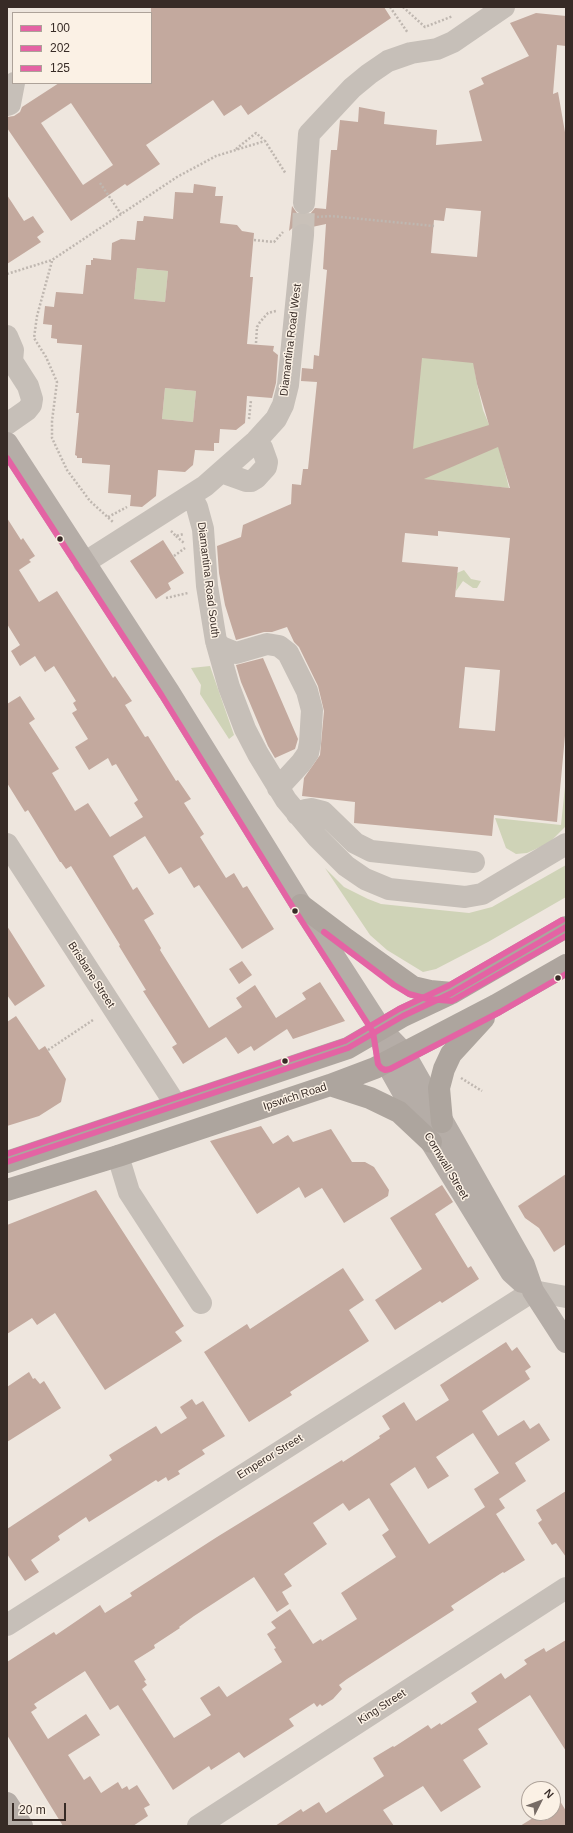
<!DOCTYPE html>
<style>
body{margin:0}
#map{position:relative;width:573px;height:1833px;overflow:hidden;background:#eee6de;font-family:Helvetica,sans-serif}
canvas{display:block}
.frame{position:absolute;inset:0;border:8px solid #372b26;pointer-events:none}
.legend{position:absolute;left:12px;top:12px;width:140px;height:72px;box-sizing:border-box;background:#fbf1e5;border:1px solid #ada299;margin:0;padding:5px 7px;list-style:none;font-size:12px;color:#372b26}
.legend li{display:flex;align-items:center;gap:8px;height:20px}
.legend b{width:20px;border:1px solid #ada299}
.north{position:absolute;left:521px;top:1781px;width:40px;height:40px;box-sizing:border-box;background:#fbf1e5;border:1px solid #ada299;border-radius:50%;rotate:48deg;font-size:11px;font-weight:700;line-height:16px;text-align:center;color:#372b26}
.north::after{content:'';display:block;margin:auto;width:14px;height:18px;background:#776c66;clip-path:polygon(50% 0,100% 100%,50% 72%,0 100%)}
.scale{position:absolute;left:12px;top:1803px;width:54px;height:18px;box-sizing:border-box;border:2px solid #372b26;border-top:0;padding-left:5px;font-size:12px;line-height:14px;white-space:nowrap;color:#372b26;-webkit-text-stroke:3px #fbf1e5;paint-order:stroke}
</style>
<div id="map">
<canvas width="573" height="1833"></canvas>
<div class="frame"></div>
<ul class="legend">
<li><b style="height:5px;background:#e463a4"></b>100</li>
<li><b style="height:5px;background:#e463a4"></b>202</li>
<li><b style="height:5px;background:#e463a4"></b>125</li>
</ul>
<div class="north">N</div>
<div class="scale">20 m</div>
</div>
<script>
const c = document.querySelector('canvas').getContext('2d');
c.lineJoin = 'round';
function fill(path, color) { c.fillStyle = color; c.fill(path, 'evenodd'); }
const toPath = rows => new Path2D(rows.map(r => 'M' + r).join(''));
function strokePath(path, color, width, dash) { c.strokeStyle = color; c.lineWidth = width; c.lineCap = dash ? 'butt' : 'round'; c.setLineDash(dash || []); c.stroke(path); }
function label(font, color, halo, rows, align = 'center') {
  c.font = font + ' Helvetica,sans-serif'; c.lineWidth = 3; c.setLineDash([]); c.textBaseline = 'middle'; c.strokeStyle = halo; c.fillStyle = color; for (const [text, x, y, turn = 0] of rows) {
    c.save(); c.translate(x, y); c.rotate((+turn || 0) * Math.PI / 180); c.textAlign = isNaN(turn) ? turn : align; if (halo) c.strokeText(text, 0, 0); c.fillText(text, 0, 0); c.restore();
  }
}
fill(toPath([
 [137,268,168,271,165,302,134,299],
 [422,349,436,359,453,361,454,352,472,354,477,384,483,410,500,451,509,488,410,478],
 [165,388,196,391,193,422,162,419],
 [464,570,471,579,481,581,477,588,473,588,463,581,456,591,457,573],
 [210,666,234,735,229,739,200,694,201,685,191,668],
 [566,777,566,826,549,843,527,853,516,854,506,848,495,818,561,825],
 [566,865,566,897,488,942,436,969,423,972,387,950,370,935,325,868,344,887,368,899,381,904,469,913,492,907]
]), '#cfd3b7');
fill(toPath([
 [151,7,384,7,391,18,248,115,241,105,224,116,213,100,146,145,160,164,127,186,125,184,71,221,7,128,7,117,14,116,20,112,22,107,59,83,151,83],
 [71,103,113,165,83,185,41,123],
 [536,13,566,16,566,46,557,45,553,94,558,92,566,138,565,218,566,218,566,725,557,822,494,815,492,836,354,823,355,802,302,796,304,778,320,755,324,711,318,686,299,647,294,642,287,627,272,632,264,632,236,640,225,605,219,573,217,546,241,537,243,525,291,504,292,484,301,485,303,469,308,469,317,382,301,381,302,368,313,369,314,355,319,356,327,270,323,269,326,224,312,227,305,223,298,223,289,231,292,206,297,213,303,215,310,214,315,208,326,209,331,150,337,150,340,120,358,122,359,107,385,112,384,124,437,130,436,145,482,141,469,91,484,84,481,78,529,56,510,23],
 [446,208,481,211,477,257,431,253,434,220,444,221],
 [422,358,473,363,477,384,489,425,413,449],
 [498,447,510,488,424,479],
 [438,531,510,538,504,601,455,597,458,567,402,562,405,533,438,536],
 [465,667,500,670,495,731,459,728],
 [194,184,216,187,215,196,223,196,220,223,237,225,242,231,254,233,250,277,253,277,247,344,274,346,273,351,278,355,276,383,272,398,247,396,245,423,236,430,220,429,219,443,214,443,214,451,195,450,193,465,185,472,158,470,156,496,142,507,130,506,131,495,108,493,110,465,82,463,82,458,77,458,77,456,75,455,79,413,76,413,82,345,57,343,57,339,51,338,52,325,43,324,45,306,54,307,56,292,83,294,86,265,91,265,91,260,93,260,93,258,111,260,112,243,121,239,135,240,137,221,143,221,144,216,173,219,175,192,193,193],
 [137,268,168,271,165,302,134,299],
 [165,388,196,391,193,422,162,419],
 [7,195,24,221,33,216,44,232,37,237,41,242,7,264],
 [7,518,21,540,23,538,35,556,29,560,31,562,19,570,39,602,57,591,113,678,115,676,132,701,125,705,145,737,148,736,176,781,178,780,191,799,184,803,204,834,200,837,226,878,234,873,243,888,247,886,274,929,242,949,199,885,194,888,181,867,169,874,145,836,113,856,133,890,137,887,154,914,144,920,161,948,160,950,209,1028,242,1007,236,998,255,985,276,1018,306,999,302,993,320,982,345,1021,293,1039,287,1029,254,1051,251,1046,238,1054,226,1037,183,1064,172,1047,177,1044,143,991,146,990,119,946,120,945,71,866,66,869,61,862,60,862,28,810,25,812,7,783,7,704,20,696,35,719,29,723,59,769,52,773,75,811,88,803,110,837,143,817,134,803,138,800,116,764,112,766,108,758,89,770,75,747,88,739,72,713,77,710,73,703,76,701,54,666,45,672,35,656,20,666,11,651,20,645,7,624],
 [163,540,184,573,168,583,171,589,156,599,130,561],
 [263,658,298,739,295,749,275,758,268,746,241,682,236,665],
 [7,926,45,986,15,1006,7,995],
 [242,961,252,975,239,984,229,969],
 [16,1016,39,1050,45,1046,66,1079,61,1102,39,1116,7,1126,7,1022],
 [261,1126,273,1144,288,1135,293,1142,331,1129,352,1162,365,1162,374,1167,389,1190,388,1196,344,1223,322,1188,305,1198,299,1187,257,1214,210,1141],
 [566,1174,566,1244,554,1252,539,1228,525,1218,518,1206],
 [442,1185,453,1202,435,1214,468,1268,471,1266,479,1279,442,1303,440,1301,395,1330,375,1300,422,1269,390,1218],
 [96,1190,184,1326,175,1332,182,1341,105,1390,55,1313,37,1325,32,1318,7,1334,7,1225],
 [343,1268,364,1300,349,1310,369,1341,290,1392,292,1395,249,1422,204,1352,247,1324,250,1329],
 [506,1342,512,1351,517,1347,531,1367,525,1371,530,1379,482,1411,498,1436,524,1420,530,1429,539,1423,550,1440,515,1463,526,1481,499,1499,505,1508,496,1514,525,1560,504,1573,503,1572,451,1606,454,1610,347,1679,339,1685,342,1689,333,1699,322,1706,320,1704,317,1707,314,1703,289,1719,294,1726,244,1758,239,1752,211,1770,209,1766,173,1790,118,1705,110,1710,85,1671,34,1704,37,1708,31,1712,48,1739,86,1714,100,1735,68,1755,84,1780,90,1776,101,1793,118,1782,122,1789,127,1786,129,1790,137,1785,150,1805,144,1808,148,1816,133,1826,63,1826,7,1735,7,1662,54,1632,56,1635,100,1605,105,1613,132,1596,130,1593,217,1537,342,1460,343,1462,380,1438,379,1436,390,1429,382,1416,404,1402,416,1421,449,1400,440,1385],
 [473,1433,499,1473,474,1489,485,1507,429,1544,390,1484,415,1467,428,1489,449,1476,436,1457],
 [369,1498,389,1530,382,1535,396,1557,341,1593,357,1619,322,1641,321,1639,313,1644,290,1609,271,1622,276,1628,267,1634,276,1648,274,1649,282,1662,227,1697,219,1686,200,1698,211,1715,174,1738,142,1689,147,1685,144,1681,146,1680,134,1661,155,1648,154,1645,180,1628,179,1627,194,1616,254,1577,277,1612,289,1604,282,1592,292,1586,284,1574,327,1544,313,1523,343,1503,349,1511],
 [29,1372,33,1379,35,1378,40,1384,44,1381,61,1408,7,1442,7,1387],
 [192,1399,196,1405,203,1401,225,1436,202,1450,205,1454,178,1471,180,1474,168,1481,166,1477,158,1482,156,1480,89,1522,86,1517,58,1536,60,1540,31,1560,39,1572,25,1581,7,1554,7,1529,112,1460,109,1455,156,1426,161,1434,187,1418,180,1407],
 [566,1491,566,1557,556,1543,552,1545,538,1523,542,1520,536,1510],
 [566,1640,566,1751,530,1695,478,1729,488,1744,463,1760,481,1787,441,1812,423,1786,383,1810,394,1826,275,1826,301,1809,303,1812,319,1802,326,1813,384,1776,373,1758,393,1746,394,1747,428,1725,431,1729,440,1723,441,1725,477,1702,471,1693,501,1673,505,1679,527,1664,524,1660,544,1648,546,1652],
 [560,1801,566,1811,566,1826,520,1826,541,1813,553,1813,553,1805]
]), '#c3a99e');
strokePath(toPath([
 [303,235,304,203]
]), '#c9c1b9', 22, [22, 11]);
strokePath(toPath([
 [390,7,408,33],
 [403,7,425,27,453,16],
 [236,149,256,133,264,140],
 [100,183,121,214],
 [317,217,331,216,434,226],
 [254,240,274,242,283,232],
 [52,261,37,316,34,338,46,357,57,382,52,421,52,438,67,470,90,501,113,522],
 [7,274,52,260,177,177,216,156,265,141,286,174],
 [256,343,257,327,260,322,268,313,276,311],
 [249,419,251,400],
 [108,517,127,507],
 [171,531,176,536,184,534],
 [176,536,184,543],
 [174,556,185,548],
 [166,598,188,593],
 [48,1050,93,1020],
 [461,1078,482,1091]
]), '#bfb7b0', 2.5, [2, 2]);
strokePath(toPath([
 [7,105,10,104,14,83],
 [304,203,309,134,352,88,369,74,388,61,411,53,437,49,453,42,504,7],
 [7,336,13,350,12,361],
 [7,357,12,361,28,386,32,399,31,405,27,410,7,424],
 [221,472,246,481,251,481,256,478,266,467,267,462,262,448,256,441],
 [191,496,197,507,203,529,207,586,216,641,229,687,245,729,258,754,286,800,317,837,346,866,365,879,389,889,465,897,482,894,566,844],
 [84,563,205,486,256,441,276,419,283,405,288,385,303,235],
 [216,641,221,647,236,653,267,644,279,646,288,653,307,691,312,710,310,743,308,753,301,763,278,788],
 [297,814,305,810,311,809,323,812,355,843,371,851,474,862],
 [7,844,176,1105],
 [118,1156,129,1192,201,1303],
 [7,1625,533,1291,566,1297],
 [198,1826,566,1588]
]), '#c6bfb8', 22);
strokePath(toPath([
 [7,443,169,692,301,905,381,1029,404,1053,524,1265,533,1291,566,1342],
 [383,1044,386,1062,431,1142,511,1272,522,1282],
 [7,1803,22,1826]
]), '#b5ada7', 22);
strokePath(toPath([
 [301,905,346,939,413,987,430,991,452,993],
 [330,1085,370,1098,399,1112,431,1142],
 [442,1122,439,1088,444,1069,451,1054,484,1018],
 [7,1162,348,1048,403,1016,452,993,566,927],
 [7,1190,118,1156,330,1085,375,1068,496,1005,566,965]
]), '#ada59e', 22);
strokePath(toPath([
 [7,1162,348,1048,403,1016,452,993,566,927]
]), '#e463a4', 6);
strokePath(toPath([
 [7,458,162,696,294,909,373,1032,378,1064,381,1068,385,1070,390,1069,500,1012,566,974],
 [324,932,394,985,409,994,428,999,452,1001,566,936]
]), '#e463a4', 6);
strokePath(toPath([
 [7,1154,345,1041,399,1009,448,986,562,920]
]), '#e463a4', 6);
for (const [x, y, r, color] of [
 [60,539,3.5,"#372b26"],
 [295,911,3.5,"#372b26"],
 [558,978,3.5,"#372b26"],
 [285,1061,3.5,"#372b26"]
]) { const dot = new Path2D(); dot.arc(x, y, r, 0, 2 * Math.PI); c.fillStyle = color; c.fill(dot); strokePath(dot, '#fbf1e5', 1.5); }
label('11px', '#372b26', '#fbf1e5', [
 ["Diamantina Road West",291,340,-83],
 ["Diamantina Road South",208,580,83],
 ["Brisbane Street",91,975,57],
 ["Ipswich Road",295,1097,-18],
 ["Cornwall Street",446,1166,59],
 ["Emperor Street",270,1457,-32],
 ["King Street",382,1707,-33]
]);
</script>
